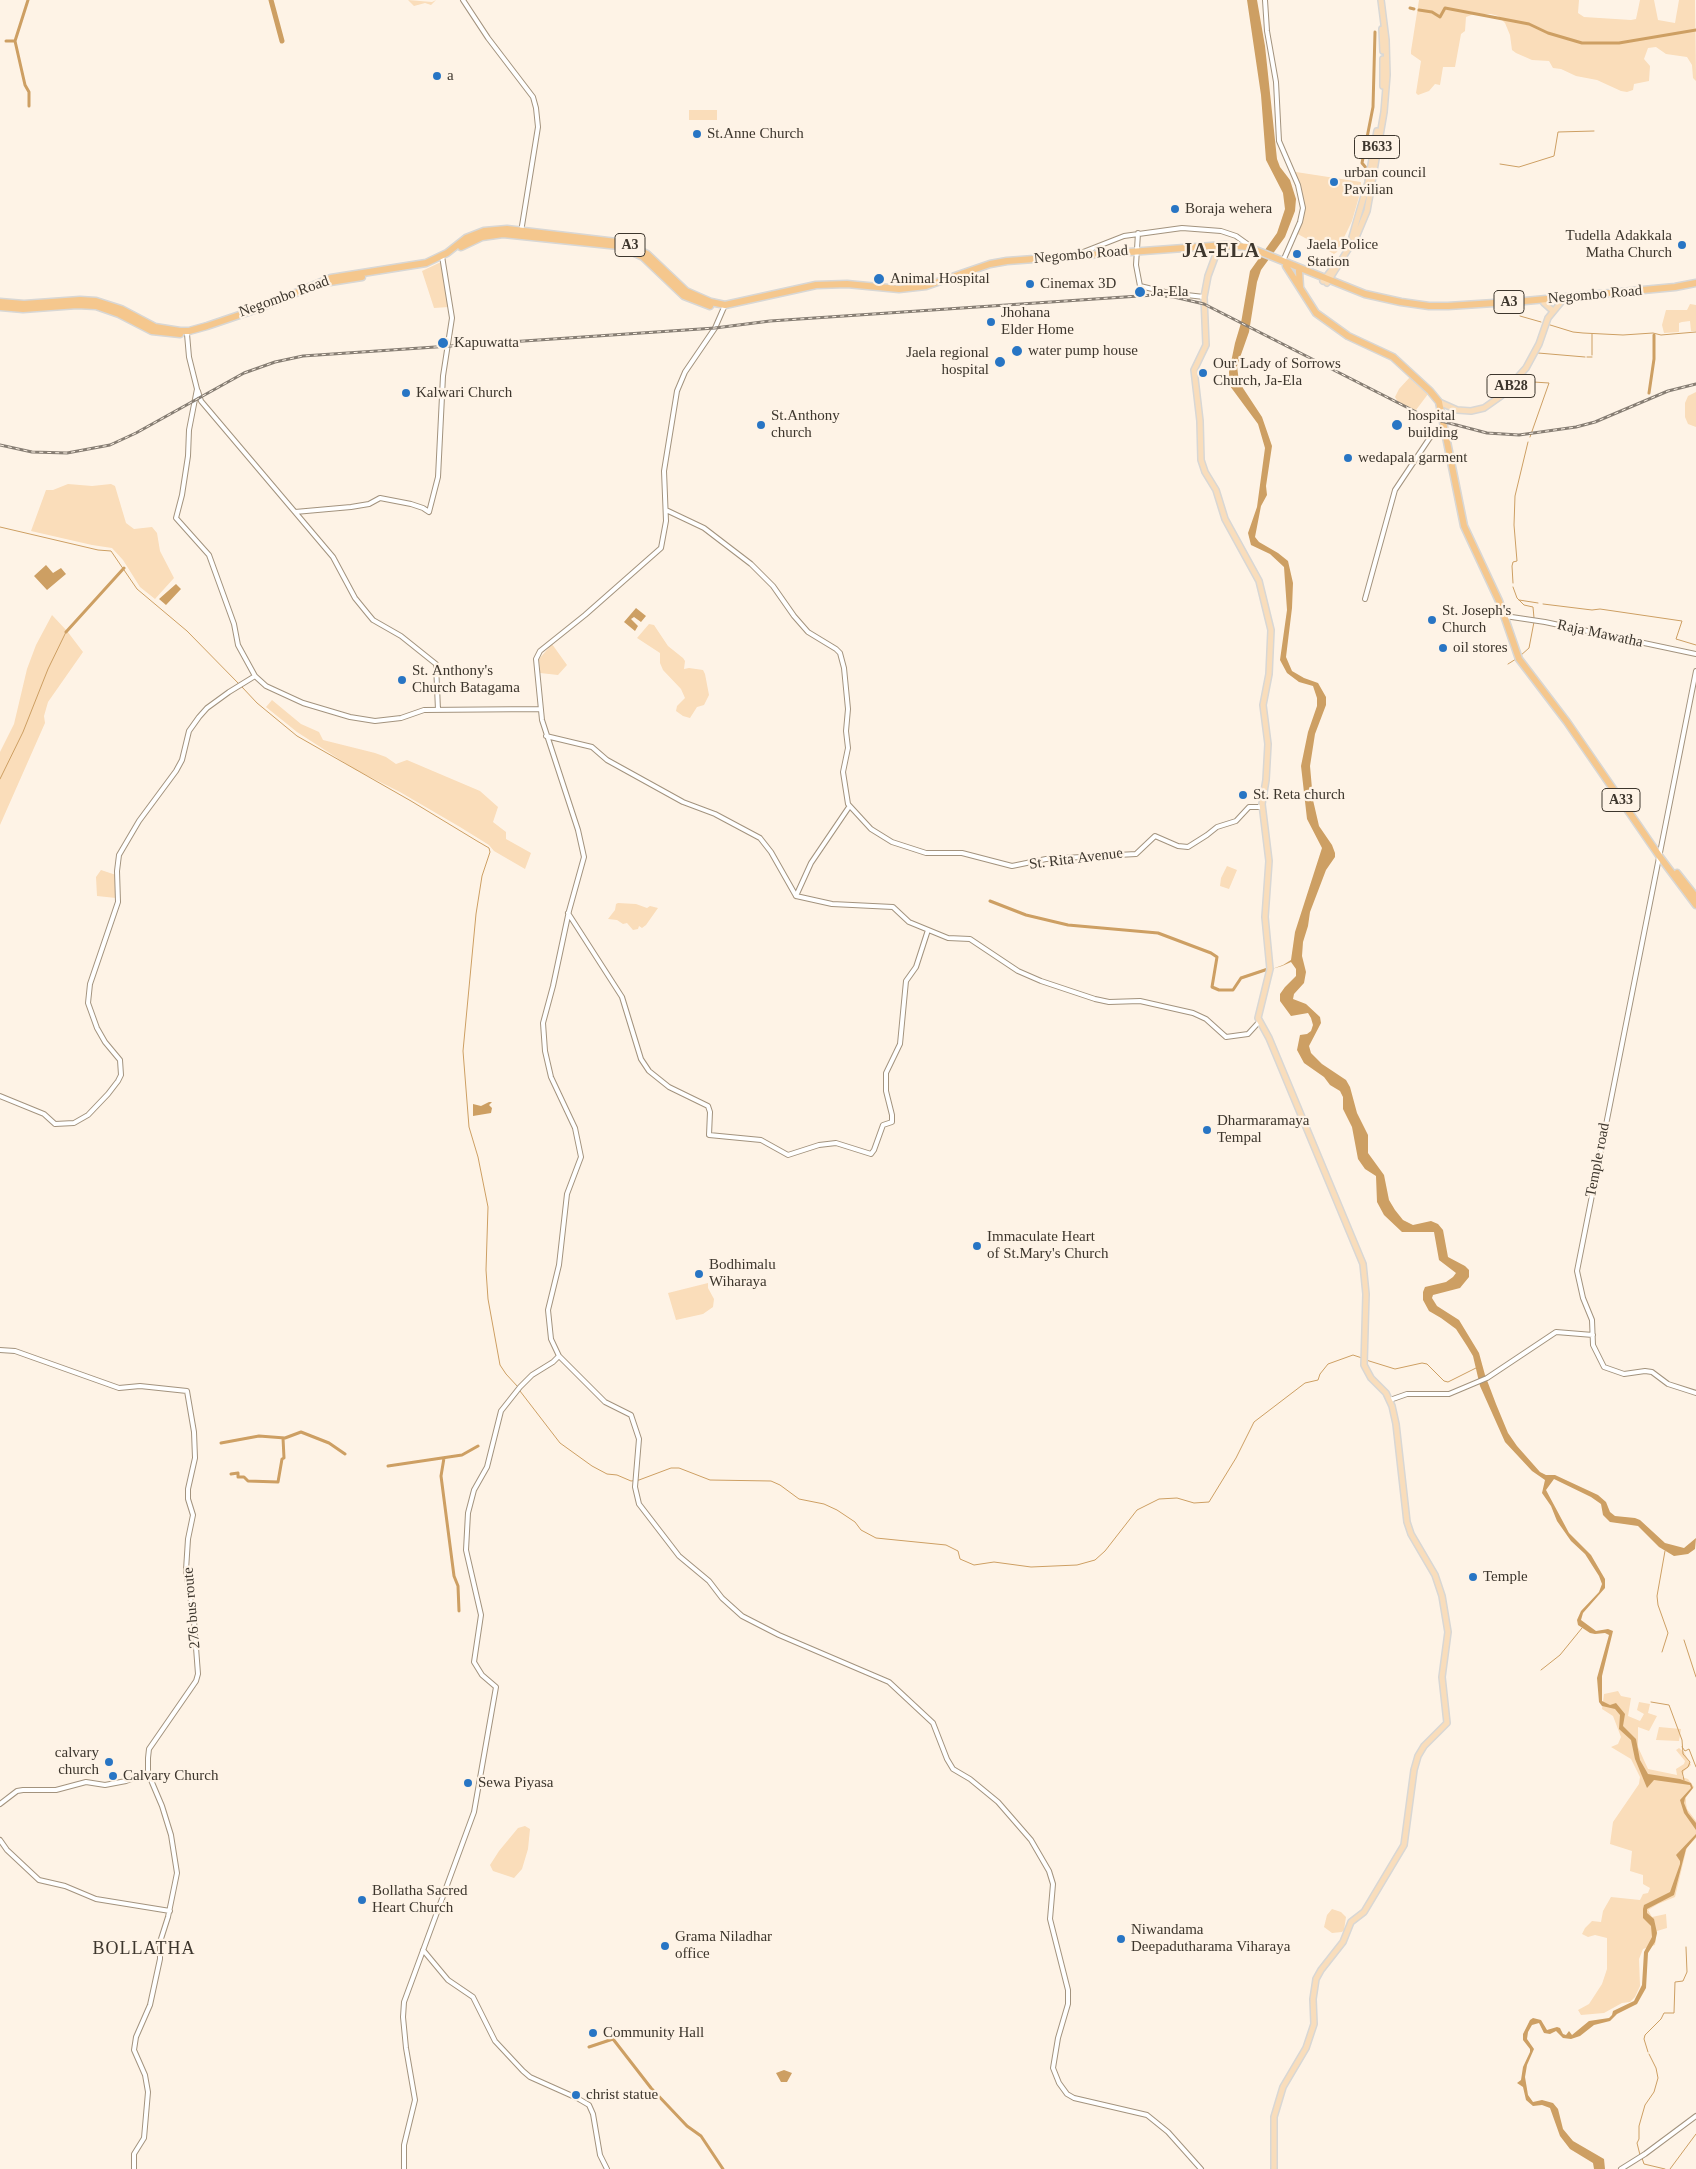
<!DOCTYPE html>
<style>
body{margin:0}
canvas{display:block;background:#fef3e6}
</style>
<canvas width="1696" height="2169"></canvas>
<script>
const c = document.querySelector('canvas').getContext('2d');
c.lineJoin = 'round';
function fill(path, color) { c.fillStyle = color; c.fill(path, 'evenodd'); }
const toPath = rows => new Path2D(rows.map(r => 'M' + r).join(''));
function strokePath(path, color, width, dash) { c.strokeStyle = color; c.lineWidth = width; c.lineCap = dash ? 'butt' : 'round'; c.setLineDash(dash || []); c.stroke(path); }
function label(font, color, halo, rows, align = 'center') {
  c.font = font + ' Georgia,serif'; c.lineWidth = 4.5; c.setLineDash([]); c.textBaseline = 'middle'; c.strokeStyle = halo; c.fillStyle = color; for (const [text, x, y, turn = 0] of rows) {
    c.save(); c.translate(x, y); c.rotate((+turn || 0) * Math.PI / 180); c.textAlign = isNaN(turn) ? turn : align; if (halo) c.strokeText(text, 0, 0); c.fillText(text, 0, 0); c.restore();
  }
}
fill(toPath([
 [408,0,432,2,436,0,431,5,425,3,414,6],
 [1419,0,1579,0,1578,13,1584,17,1631,20,1636,19,1640,0,1654,0,1658,20,1675,23,1679,0,1695,0,1696,81,1693,78,1692,65,1687,57,1666,54,1656,47,1648,48,1644,59,1650,66,1649,81,1634,84,1633,90,1627,92,1621,91,1597,80,1576,76,1561,69,1553,68,1549,61,1532,60,1516,53,1512,50,1510,35,1505,23,1498,16,1491,14,1474,14,1466,17,1465,31,1461,34,1455,67,1443,67,1440,85,1435,84,1429,91,1418,95,1416,93,1421,61,1411,54,1411,51],
 [717,110,717,120,689,120,689,110],
 [1296,172,1361,182,1361,190,1352,221,1337,252,1334,254,1296,233,1303,207,1294,174],
 [441,262,449,307,434,308,422,271],
 [1690,304,1696,305,1696,331,1691,331,1690,321,1682,322,1679,323,1679,332,1664,333,1662,325,1666,310,1687,310],
 [1410,377,1428,394,1416,410,1399,404,1395,397,1399,389],
 [1696,392,1696,427,1688,424,1685,417,1685,403,1688,396],
 [68,484,92,486,111,484,115,486,126,523,134,529,152,527,157,533,160,551,174,578,155,599,140,587,123,560,112,548,92,545,31,531,46,490,53,490],
 [52,615,67,631,83,652,48,702,44,716,45,723,0,825,0,752,14,724,27,669,36,645],
 [649,624,654,625,668,646,683,658,685,661,684,669,689,668,703,670,705,674,709,695,704,705,697,707,690,718,683,716,676,711,677,706,685,698,681,689,663,670,660,663,660,653,637,638],
 [552,644,567,665,558,675,540,673,539,659],
 [272,700,301,724,319,732,323,740,375,753,386,757,396,764,407,760,480,791,498,807,493,822,506,832,506,839,531,853,525,869,494,851,489,845,460,827,400,792,356,770,297,732,266,707],
 [1227,866,1237,870,1229,889,1220,886,1221,878],
 [101,870,116,875,116,898,97,896,96,877],
 [618,903,636,904,647,908,650,906,658,908,646,925,642,928,639,926,638,929,633,930,627,923,623,924,617,920,608,919,615,910,616,904],
 [708,1283,708,1288,714,1299,713,1307,703,1314,676,1320,668,1293],
 [1618,1691,1621,1696,1631,1698,1628,1716,1640,1721,1644,1714,1637,1710,1639,1702,1650,1704,1648,1713,1657,1716,1649,1731,1638,1727,1638,1747,1648,1769,1677,1775,1676,1769,1684,1764,1685,1761,1676,1750,1679,1748,1684,1752,1691,1765,1684,1771,1682,1777,1688,1779,1694,1787,1686,1797,1686,1803,1687,1809,1696,1821,1696,1838,1687,1847,1675,1897,1658,1904,1648,1910,1652,1917,1666,1914,1667,1928,1657,1931,1655,1945,1643,1949,1639,1959,1640,1986,1635,1997,1630,2002,1622,2003,1604,2013,1581,2015,1578,2010,1589,2004,1602,1984,1607,1969,1607,1938,1595,1935,1588,1937,1582,1934,1585,1928,1592,1921,1601,1922,1603,1911,1611,1897,1640,1900,1643,1894,1648,1893,1650,1888,1643,1884,1643,1875,1630,1871,1632,1851,1610,1844,1613,1822,1639,1784,1640,1777,1631,1759,1611,1747,1618,1744,1621,1737,1613,1716,1602,1709,1604,1694],
 [1659,1727,1681,1729,1679,1741,1656,1740],
 [525,1826,530,1829,528,1849,522,1869,514,1878,493,1871,490,1865,499,1851,518,1828],
 [1332,1909,1341,1912,1346,1917,1344,1930,1342,1932,1332,1933,1324,1927,1327,1915]
]), '#faddba');
fill(toPath([
 [1247,0,1257,0,1265,46,1277,159,1280,167,1290,180,1296,199,1295,211,1285,237,1261,270,1257,282,1249,332,1237,366,1239,382,1262,417,1272,446,1266,486,1267,495,1261,506,1255,537,1259,542,1278,553,1288,561,1293,583,1292,608,1286,657,1292,671,1304,678,1318,683,1326,697,1326,705,1315,734,1310,766,1313,800,1319,826,1332,845,1335,853,1335,857,1326,870,1310,912,1308,926,1303,942,1302,956,1306,972,1304,983,1294,994,1293,999,1306,1004,1320,1017,1321,1023,1309,1046,1311,1053,1322,1064,1346,1080,1350,1087,1357,1113,1368,1135,1368,1153,1384,1175,1389,1200,1395,1210,1403,1220,1413,1225,1431,1221,1438,1224,1443,1230,1448,1257,1465,1266,1469,1270,1469,1277,1460,1288,1433,1295,1432,1298,1437,1306,1459,1320,1479,1353,1485,1375,1496,1404,1508,1433,1517,1446,1540,1472,1546,1475,1555,1475,1598,1495,1606,1502,1610,1512,1615,1516,1635,1518,1640,1520,1665,1543,1684,1548,1696,1538,1695,1549,1688,1554,1674,1556,1659,1547,1638,1526,1610,1522,1603,1515,1601,1504,1591,1497,1554,1479,1546,1490,1569,1533,1591,1555,1605,1579,1605,1588,1583,1613,1581,1620,1596,1631,1608,1629,1613,1631,1602,1676,1602,1701,1610,1705,1616,1703,1625,1714,1623,1726,1636,1739,1640,1760,1648,1774,1680,1779,1691,1783,1693,1788,1685,1798,1684,1803,1688,1813,1696,1823,1696,1830,1684,1813,1680,1800,1691,1788,1690,1785,1654,1780,1647,1788,1635,1759,1631,1740,1619,1729,1620,1715,1615,1709,1602,1706,1599,1702,1597,1678,1609,1635,1605,1633,1595,1634,1590,1633,1578,1625,1577,1620,1581,1611,1599,1592,1602,1584,1599,1576,1585,1554,1571,1541,1557,1521,1551,1506,1542,1493,1545,1480,1532,1471,1505,1442,1480,1386,1473,1356,1467,1346,1456,1329,1441,1318,1429,1311,1423,1300,1423,1292,1425,1287,1446,1282,1453,1277,1456,1273,1439,1260,1434,1232,1402,1232,1384,1215,1377,1202,1376,1176,1365,1169,1358,1159,1352,1127,1343,1109,1343,1097,1340,1091,1330,1085,1324,1077,1304,1063,1297,1050,1300,1035,1307,1034,1311,1031,1313,1025,1311,1018,1308,1013,1291,1016,1280,1001,1280,994,1285,987,1296,976,1296,969,1291,962,1282,966,1272,969,1283,965,1291,960,1295,932,1322,848,1307,819,1301,766,1308,732,1317,706,1317,698,1313,686,1299,682,1287,673,1280,660,1287,610,1284,567,1270,554,1251,545,1248,533,1257,507,1265,448,1258,424,1230,386,1229,372,1235,343,1241,323,1250,271,1277,233,1285,209,1283,193,1266,160,1261,95],
 [46,565,53,573,61,568,66,574,47,590,34,576],
 [176,584,181,589,166,605,159,599],
 [636,608,646,616,641,622,634,617,631,619,638,626,635,631,624,622],
 [489,1102,492,1102,489,1105,492,1108,491,1113,473,1116,473,1104,481,1106],
 [1696,1834,1696,1837,1686,1849,1674,1895,1647,1909,1647,1913,1654,1919,1657,1933,1655,1942,1648,1953,1646,1988,1637,2004,1617,2014,1610,2021,1594,2025,1580,2036,1571,2039,1563,2038,1556,2031,1550,2034,1544,2033,1539,2023,1532,2025,1528,2032,1527,2039,1534,2049,1527,2065,1525,2077,1528,2095,1533,2102,1542,2100,1553,2103,1558,2109,1563,2129,1573,2141,1604,2159,1605,2169,1594,2169,1593,2163,1570,2149,1560,2136,1550,2108,1542,2105,1533,2106,1526,2100,1523,2087,1517,2083,1521,2080,1523,2067,1530,2052,1530,2049,1523,2040,1523,2034,1530,2020,1533,2018,1541,2020,1547,2030,1557,2027,1560,2028,1563,2034,1566,2035,1569,2031,1572,2035,1589,2021,1609,2018,1612,2015,1613,2011,1634,2001,1642,1985,1644,1952,1652,1937,1651,1926,1643,1918,1643,1909,1644,1905,1670,1892,1680,1864,1680,1861,1676,1855],
 [784,2070,792,2073,787,2082,781,2082,776,2073]
]), '#cd9f63');
strokePath(toPath([
 [1500,164,1519,167,1554,156,1558,132,1594,131],
 [1520,316,1541,322],
 [1547,324,1573,332,1583,333,1623,335,1653,333,1661,335,1696,332],
 [1592,334,1592,355],
 [1538,353,1585,357],
 [1587,357,1592,357],
 [1528,369,1538,352],
 [1526,372,1518,381,1549,383,1530,437],
 [0,527,98,550,111,551,137,589,187,631,239,684],
 [1513,583,1512,566,1513,562,1517,561,1514,525,1515,496,1528,442],
 [1513,587,1517,598,1524,605,1533,607,1534,618],
 [1519,600,1538,603],
 [1543,604,1592,610,1600,609,1682,621,1676,639,1696,645],
 [1520,656,1529,648,1534,622],
 [1508,664,1516,659],
 [242,687,257,703,297,736,411,801,477,841,489,848,490,852,482,876,476,914,463,1051,469,1127,478,1157,488,1207,486,1270,488,1299,500,1365,506,1374,518,1387],
 [0,779,23,732,48,669,66,632],
 [1366,1360,1395,1369,1422,1363,1427,1364,1444,1381,1448,1382,1476,1368],
 [520,1391,560,1443,592,1466,607,1474,617,1475,631,1481,639,1480,671,1468,679,1468,710,1480,771,1481,780,1485,799,1499,824,1504,837,1510,855,1522,861,1530,876,1538,946,1545,958,1551,960,1559,974,1565,994,1562,1031,1567,1077,1565,1095,1560,1105,1551,1137,1510,1159,1499,1177,1498,1194,1503,1209,1502,1236,1458,1254,1422,1305,1383,1318,1380,1320,1374,1328,1364,1353,1355,1362,1358],
 [1684,1640,1696,1677],
 [1662,1652,1668,1633,1658,1605,1657,1596,1665,1551],
 [1541,1670,1560,1655,1582,1628],
 [1651,1702,1669,1705,1682,1740,1683,1754,1690,1762,1688,1767,1682,1771,1684,1780],
 [1682,1747,1685,1751,1689,1749,1696,1767],
 [1648,2052,1644,2039,1645,2035,1661,2019,1664,2013,1674,2013,1675,1982,1683,1981,1687,1972,1686,1947],
 [1640,2155,1637,2143,1639,2139,1639,2126,1645,2105,1654,2092,1658,2078,1656,2068,1649,2054],
 [1642,2158,1644,2164,1665,2169],
 [1670,2169,1696,2134]
]), '#cd9f63', 1);
strokePath(toPath([
 [1410,8,1414,9],
 [1419,10,1432,12,1440,17,1445,8,1529,24,1548,33,1582,43,1619,43,1696,30],
 [6,41,15,41,25,85,29,92,29,106],
 [15,41,28,0],
 [1367,169,1362,163,1373,107,1375,32],
 [1649,393,1654,359,1654,335],
 [66,632,124,568],
 [990,901,1026,915,1068,925,1158,933,1211,953,1217,957,1212,987,1219,990,1233,990,1241,978,1271,968],
 [221,1443,259,1436,285,1438,301,1432,329,1443,345,1454],
 [444,1458,441,1476,454,1576,458,1586,459,1611],
 [388,1466,462,1455,478,1446],
 [231,1474,238,1473,238,1477,244,1477,248,1481,278,1482,282,1459,284,1458,283,1438],
 [589,2047,613,2039,651,2088,687,2126,701,2136,723,2169]
]), '#cd9f63', 3);
strokePath(toPath([
 [271,0,282,41]
]), '#cd9f63', 5);
const minor = toPath([
 [463,0,488,38,533,97,536,108,538,127,521,232],
 [1265,0,1267,31,1276,82,1279,141,1298,185,1303,208,1300,222,1283,261],
 [1138,233,1136,265,1140,286,1169,293,1204,297],
 [1078,254,1124,236,1182,228,1221,231,1236,236,1250,246],
 [187,334,189,357,197,389,189,430,188,456,182,495,176,518,209,555,234,624,238,645,255,676,266,686,303,703,350,717,375,721,401,718,424,710,540,709],
 [198,391,201,401,333,557,355,598,368,614,373,620,401,636,436,664,438,710],
 [666,510,704,528,751,564,773,586,794,616,808,632,836,649,840,653,844,668,848,709,846,731,848,748,843,772,848,804,871,829,892,842,926,853,962,853,1012,866,1046,859,1136,854,1155,836,1178,846,1188,847,1207,835,1217,827,1236,821,1249,807,1262,807],
 [295,512,351,507,369,504,380,498,411,504,423,508,429,512,438,477,443,376,452,318,442,256],
 [1365,599,1395,490,1433,433,1445,429],
 [1505,616,1545,622,1696,654],
 [1696,671,1577,1271,1583,1298,1592,1320,1593,1345,1604,1367,1624,1374,1645,1371,1652,1372,1668,1384,1696,1393],
 [546,736,592,747,607,760,683,802,715,814,760,838,771,852,796,896],
 [796,896,832,904,893,907,909,922,948,938,970,939,1018,971,1041,981,1095,999,1109,1002,1140,1001,1193,1013,1206,1019,1226,1037,1248,1034,1259,1022],
 [796,896,811,863,849,807],
 [568,913,622,997,641,1059,649,1071,669,1087,708,1106,710,1112,709,1135,761,1140,788,1155,819,1145,836,1143,871,1154,874,1150,883,1125,892,1122,892,1115,886,1091,886,1073,900,1044,906,981,916,967,928,930],
 [0,1096,44,1114,55,1124,74,1123,88,1115,108,1094,118,1081,121,1075,120,1060,105,1042,97,1028,88,1003,90,984,118,902,117,871,119,855,139,821,176,771,182,760,189,731,199,717,207,708,229,692,255,676],
 [0,1350,15,1351,119,1388,140,1386,187,1391,194,1432,195,1458,188,1489,188,1499,193,1515,188,1539,186,1570,194,1621,198,1674,196,1681,149,1749,148,1758,148,1773,162,1806,171,1835,177,1873,168,1917,160,1942,160,1959,150,2005,136,2037,134,2050,145,2075,148,2092,144,2138,134,2154,134,2169],
 [559,1356,605,1402,631,1415,639,1439,635,1487,639,1504,679,1556,709,1581,722,1598,742,1616,779,1635,889,1682,933,1723,947,1759,953,1769,970,1779,998,1802,1031,1840,1049,1871,1053,1884,1050,1919,1068,1990,1068,2004,1058,2038,1053,2068,1059,2083,1067,2094,1074,2098,1147,2115,1168,2132,1201,2169],
 [1390,1400,1407,1394,1449,1394,1487,1378,1556,1332,1593,1335],
 [0,1804,17,1791,23,1790,56,1790,86,1782,105,1785,126,1781,148,1773],
 [0,1840,7,1850,39,1880,65,1886,96,1899,170,1911],
 [423,1950,448,1980,473,1997,495,2041,523,2071,530,2077,577,2098,589,2105,593,2114,600,2155,607,2169],
 [404,2169,404,2145,415,2100,406,2048,403,2017,404,2002,474,1812,496,1687,482,1675,474,1662,481,1615,466,1550,468,1513,474,1490,487,1467,501,1411,520,1387,532,1375,553,1362,559,1356,551,1339,548,1310,559,1265,567,1194,581,1157,575,1128,551,1077,545,1051,543,1023,553,986,569,911,584,857,578,830,542,720,536,659,540,651,585,615,661,548,666,521,664,471,677,391,685,372,715,328,725,305],
 [1621,2169,1645,2154,1696,2116]
]);
const major = toPath([
 [1382,29,1383,51],
 [1383,59,1383,86],
 [1352,237,1368,182,1377,131],
 [1218,249,1208,276,1204,297,1206,345,1194,370,1200,421,1201,460,1205,472,1216,490,1225,519,1259,581,1271,630,1269,674,1263,705,1268,744,1266,780,1262,804,1269,861,1265,917,1270,969,1258,1018,1269,1038,1363,1264,1366,1294,1364,1365,1371,1378,1386,1393,1392,1406,1396,1424,1407,1522,1411,1534,1435,1575,1442,1596,1448,1632,1442,1677,1447,1723,1424,1746,1418,1756,1414,1770,1404,1845,1364,1912,1351,1922,1343,1942,1321,1970,1316,1979,1313,1999,1314,2024,1306,2048,1283,2087,1274,2117,1274,2169],
 [1323,281,1333,268],
 [1327,283,1357,235,1367,211,1370,194,1384,112,1387,75,1386,40,1381,0],
 [1544,303,1553,311],
 [1439,402,1457,410,1471,411,1484,408,1501,396,1526,368,1539,344,1548,318,1562,301]
]);
const highway = toPath([
 [461,247,482,237,503,234,619,246,643,257,684,296,710,306],
 [1286,266,1316,313,1348,336,1393,357,1430,391,1439,402,1464,526,1499,601,1519,659,1567,722,1660,857,1696,905],
 [1299,271,1300,287],
 [330,282,362,277],
 [0,302,24,304,80,300,96,301,121,309,155,327,180,331,189,331,207,326,260,308,331,278,426,263,447,253,466,238,484,231,507,229,625,243,647,254,686,291,711,302,725,305,816,285,847,284,899,289,926,286,990,264,1007,261,1225,245,1248,247,1365,294,1401,302,1429,306,1448,306,1525,301,1675,287,1696,283],
 [0,307,23,309,77,305,96,306,119,314,152,331,180,334],
 [1677,873,1696,897]
]);
strokePath(minor, '#a3937e', 6);
strokePath(major, '#d8d7d5', 8);
strokePath(highway, '#d8d7d5', 9);
strokePath(minor, '#fff', 4);
strokePath(major, '#f9ddbb', 5);
strokePath(highway, '#f5c78d', 6);
const rail = toPath([
 [0,445,32,452,67,453,110,445,136,433,244,373,275,362,303,356,715,328,770,321,1154,295,1174,297,1204,304,1426,417,1487,433,1519,435,1576,427,1595,422,1668,391,1696,384]
]);
strokePath(rail, '#877e74', 3);
strokePath(rail, '#fef3e6', 1, [4]);
for (const [x, y, r, color] of [
 [437,76,5,"#2875c4"],
 [697,134,5,"#2875c4"],
 [1334,182,5,"#2875c4"],
 [1175,209,5,"#2875c4"],
 [1682,245,5,"#2875c4"],
 [1297,254,5,"#2875c4"],
 [879,279,6,"#2875c4"],
 [1030,284,5,"#2875c4"],
 [1140,292,6,"#2875c4"],
 [991,322,5,"#2875c4"],
 [443,343,6,"#2875c4"],
 [1017,351,6,"#2875c4"],
 [1000,362,6,"#2875c4"],
 [1203,373,5,"#2875c4"],
 [406,393,5,"#2875c4"],
 [761,425,5,"#2875c4"],
 [1397,425,6,"#2875c4"],
 [1348,458,5,"#2875c4"],
 [1432,620,5,"#2875c4"],
 [1443,648,5,"#2875c4"],
 [402,680,5,"#2875c4"],
 [1243,795,5,"#2875c4"],
 [1207,1130,5,"#2875c4"],
 [977,1246,5,"#2875c4"],
 [699,1274,5,"#2875c4"],
 [1473,1577,5,"#2875c4"],
 [109,1762,5,"#2875c4"],
 [113,1776,5,"#2875c4"],
 [468,1783,5,"#2875c4"],
 [362,1900,5,"#2875c4"],
 [1121,1939,5,"#2875c4"],
 [665,1946,5,"#2875c4"],
 [593,2033,5,"#2875c4"],
 [576,2095,5,"#2875c4"]
]) { const dot = new Path2D(); dot.arc(x, y, r, 0, 2 * Math.PI); c.fillStyle = color; c.fill(dot); strokePath(dot, '#fef3e6', 2); }
for (const [x, y, w] of [
 [1377,147,45],
 [630,245,30],
 [1509,302,30],
 [1511,386,48],
 [1621,800,38]
]) { const box = new Path2D(); box.roundRect(x - w / 2, y - 11.5, w, 23, 4); c.fillStyle = '#fef3e6'; c.fill(box); strokePath(box, '#3d362d', 1); }
label('bold 14px', '#3d362d', null, [
 ["B633",1377,147],
 ["A3",630,245],
 ["A3",1509,302],
 ["AB28",1511,386],
 ["A33",1621,800]
]);
label('15px', '#3d362d', '#fef3e6', [
 ["a",447,76],
 ["St.Anne Church",707,134],
 ["urban council",1344,173],
 ["Pavilian",1344,190],
 ["Boraja wehera",1185,209],
 ["Tudella Adakkala",1672,236,"right"],
 ["Matha Church",1672,253,"right"],
 ["Jaela Police",1307,245],
 ["Station",1307,262],
 ["Animal Hospital",890,279],
 ["Cinemax 3D",1040,284],
 ["Ja-Ela",1151,292],
 ["Jhohana",1001,313],
 ["Elder Home",1001,330],
 ["Kapuwatta",454,343],
 ["water pump house",1028,351],
 ["Jaela regional",989,353,"right"],
 ["hospital",989,370,"right"],
 ["Our Lady of Sorrows",1213,364],
 ["Church, Ja-Ela",1213,381],
 ["Kalwari Church",416,393],
 ["St.Anthony",771,416],
 ["church",771,433],
 ["hospital",1408,416],
 ["building",1408,433],
 ["wedapala garment",1358,458],
 ["St. Joseph's",1442,611],
 ["Church",1442,628],
 ["oil stores",1453,648],
 ["St. Anthony's",412,671],
 ["Church Batagama",412,688],
 ["St. Reta church",1253,795],
 ["Dharmaramaya",1217,1121],
 ["Tempal",1217,1138],
 ["Immaculate Heart",987,1237],
 ["of St.Mary's Church",987,1254],
 ["Bodhimalu",709,1265],
 ["Wiharaya",709,1282],
 ["Temple",1483,1577],
 ["calvary",99,1753,"right"],
 ["church",99,1770,"right"],
 ["Calvary Church",123,1776],
 ["Sewa Piyasa",478,1783],
 ["Bollatha Sacred",372,1891],
 ["Heart Church",372,1908],
 ["Niwandama",1131,1930],
 ["Deepadutharama Viharaya",1131,1947],
 ["Grama Niladhar",675,1937],
 ["office",675,1954],
 ["Community Hall",603,2033],
 ["christ statue",586,2095]
], 'left');
label('15px', '#3d362d', '#fef3e6', [
 ["Negombo Road",1081,255,-5],
 ["Negombo Road",1595,295,-5],
 ["Negombo Road",284,297,-20],
 ["Raja Mawatha",1600,634,12],
 ["St. Rita Avenue",1076,859,-7],
 ["Temple road",1598,1160,-79],
 ["276 bus route",192,1608,-95]
]);
c.letterSpacing = '1px';
label('18px', '#3d362d', '#fef3e6', [
 ["BOLLATHA",144,1949]
]);
c.letterSpacing = '0px';
c.letterSpacing = '1px';
label('bold 20px', '#3d362d', '#fef3e6', [
 ["JA-ELA",1221,252]
]);
c.letterSpacing = '0px';
</script>
